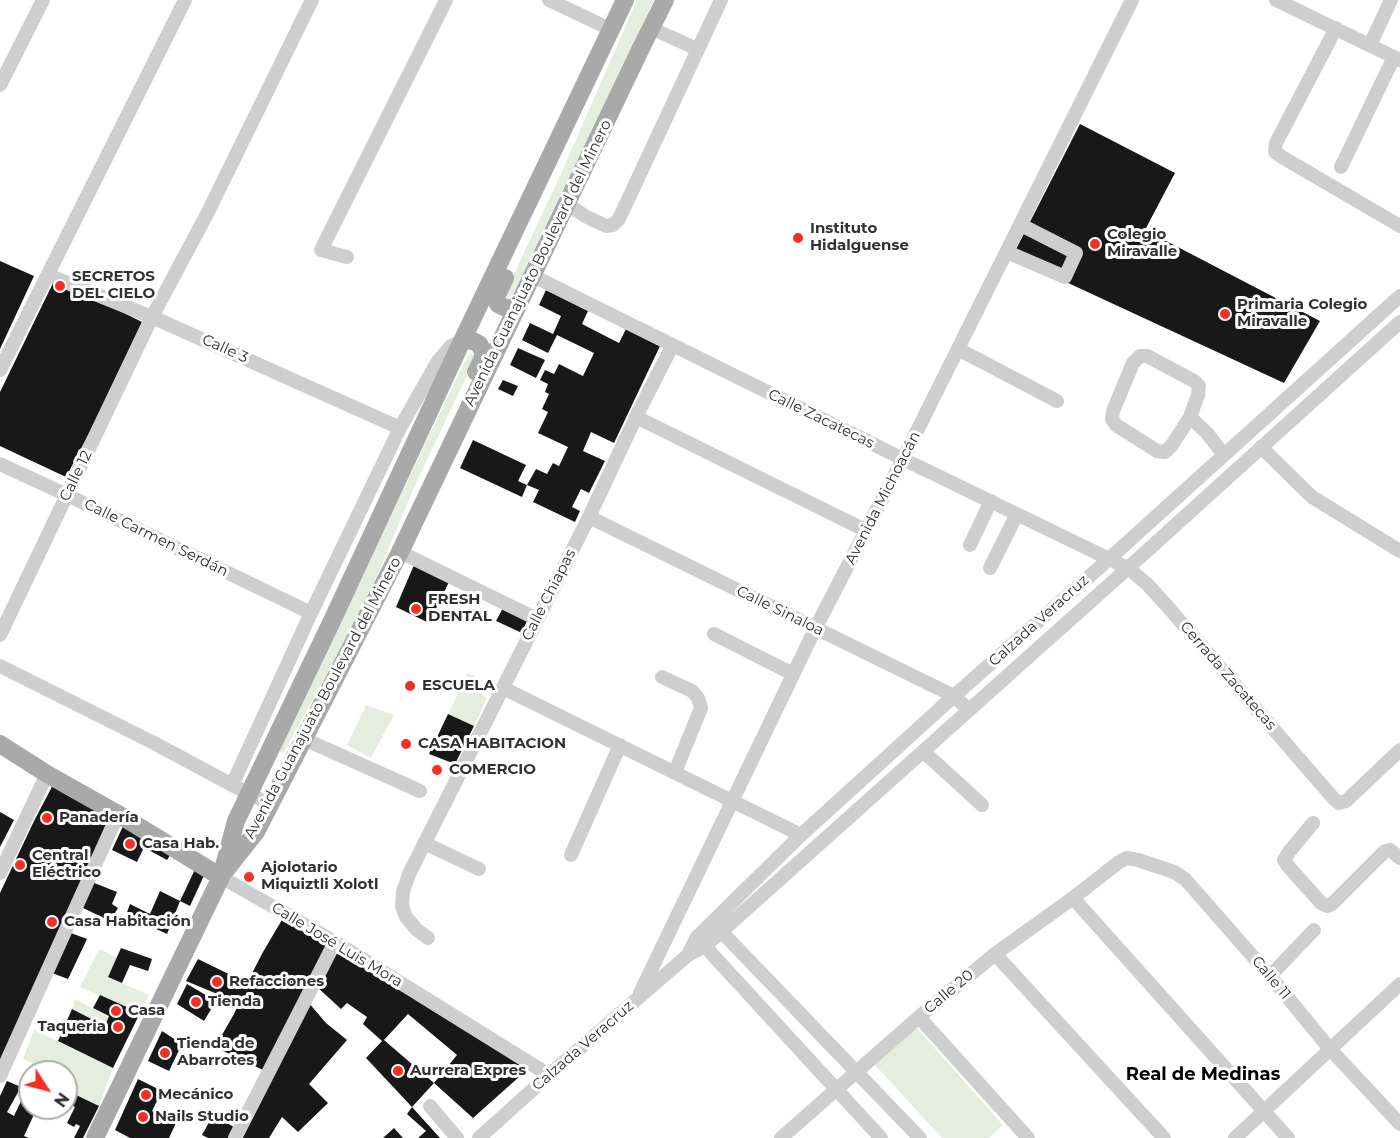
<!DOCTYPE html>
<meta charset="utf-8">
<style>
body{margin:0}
#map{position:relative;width:1400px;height:1138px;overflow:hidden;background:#fff;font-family:Montserrat,sans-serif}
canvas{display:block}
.north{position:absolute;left:18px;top:1060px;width:60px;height:60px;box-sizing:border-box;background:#fff;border:2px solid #adadad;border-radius:50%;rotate:126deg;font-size:16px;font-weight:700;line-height:24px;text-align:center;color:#313131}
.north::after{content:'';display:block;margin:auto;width:21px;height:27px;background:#f42f26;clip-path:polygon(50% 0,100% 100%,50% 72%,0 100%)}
</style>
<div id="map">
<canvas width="1400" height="1138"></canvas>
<div class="north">N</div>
</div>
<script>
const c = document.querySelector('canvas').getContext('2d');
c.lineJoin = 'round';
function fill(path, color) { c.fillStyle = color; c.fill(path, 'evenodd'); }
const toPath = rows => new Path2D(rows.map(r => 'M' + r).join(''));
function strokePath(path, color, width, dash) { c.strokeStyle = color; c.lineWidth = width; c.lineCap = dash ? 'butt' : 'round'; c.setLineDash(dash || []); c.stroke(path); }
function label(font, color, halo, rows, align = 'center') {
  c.font = font + ' Montserrat,sans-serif'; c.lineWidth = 6; c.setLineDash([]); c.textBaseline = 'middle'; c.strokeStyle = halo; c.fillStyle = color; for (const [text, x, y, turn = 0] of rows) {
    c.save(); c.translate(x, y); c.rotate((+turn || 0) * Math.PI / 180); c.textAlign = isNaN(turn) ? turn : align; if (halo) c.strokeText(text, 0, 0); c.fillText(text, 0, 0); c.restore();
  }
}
fill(toPath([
 [637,0,654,0,512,295,508,297,505,296,505,293,560,176],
 [470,353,474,356,469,371,413,490,374,583,345,641,284,752,281,753,279,750,462,367],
 [468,673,483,681,479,693,487,698,474,726,448,714],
 [366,705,394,715,371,758,347,745],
 [99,949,117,958,108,977,149,995,140,1013,80,987],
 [75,999,109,1017,105,1026,72,1009],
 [916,1027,1003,1125,989,1138,942,1138,875,1065],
 [34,1030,113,1068,99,1106,66,1090,66,1072,52,1072,23,1059]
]), '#e5eede');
fill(toPath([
 [1080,124,1175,173,1145,230,1320,321,1284,383,1012,257],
 [0,261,34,276,0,349],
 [54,281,100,301,142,322,92,428,66,477,0,446,0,392],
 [546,290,588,311,582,324,619,343,626,329,660,346,614,443,591,432,583,451,605,461,589,493,581,489,572,507,580,511,575,522,533,502,539,490,527,485,536,469,547,474,553,463,559,466,568,447,538,433,548,412,542,409,549,394,545,392,548,384,540,380,545,370,554,374,559,364,583,376,594,353,557,335,548,353,522,340,530,323,553,334,561,316,539,305],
 [518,348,545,360,536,378,510,365],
 [503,380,518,386,513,396,498,389],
 [473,440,526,465,518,481,527,485,522,497,460,468],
 [414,565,449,582,429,623,396,607],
 [504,606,528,618,522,633,496,621],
 [448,714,474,726,455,764,429,754],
 [55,781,112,813,0,1068,0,893,34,821],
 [0,812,14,820,0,847],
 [124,824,149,837,172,852,167,860,145,848,149,837,137,862,112,850],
 [198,863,207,869,190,906,180,901],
 [92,882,117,892,112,904,118,908,110,921,81,907],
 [160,891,180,901,167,934,126,915,130,904,150,914],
 [283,918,329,946,263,1070,215,1047,234,1014,239,1003,186,981,198,959,247,983,263,952],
 [71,933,87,939,68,979,52,973],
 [337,947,528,1069,473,1118,434,1083,412,1107,366,1058,382,1041,363,1024,367,1017,347,1003,341,1009,316,986],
 [408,1014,457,1055,434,1083,384,1040],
 [121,948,152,959,148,971,130,965,122,983,108,977],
 [187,984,216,1001,204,1021,177,1004],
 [100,995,140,1013,113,1068,58,1041,72,1009,105,1026,109,1016,93,1008],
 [308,1002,326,1023,347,1040,309,1084,328,1103,298,1132,282,1117,269,1138,239,1138],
 [162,1031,182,1044,169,1071,148,1061],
 [138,1079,162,1091,152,1111,176,1123,169,1138,130,1138,115,1130],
 [7,1081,21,1087,7,1112,14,1116,30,1082,30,1108,37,1108,24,1136,29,1138,0,1138,0,1096],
 [68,1091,99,1106,83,1138,74,1138,80,1126,76,1124,74,1127,67,1123,75,1107,66,1102,66,1094],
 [412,1107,440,1138,418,1138,426,1131,407,1114],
 [213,1115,234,1127,230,1138,208,1138,202,1135],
 [394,1128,403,1138,383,1138]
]), '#181818');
strokePath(toPath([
 [549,0,610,29],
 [1276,0,1400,60],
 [651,28,697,49],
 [1336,28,1276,143,1275,152,1282,157,1400,226],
 [1370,45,1391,0],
 [0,85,43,0],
 [1341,167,1394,57],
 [567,204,585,216,606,226,613,225,619,219,721,0],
 [1007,252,1065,277,1076,253,1021,225],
 [347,257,321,250,446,0],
 [48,275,152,317,400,428],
 [533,276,903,459,1128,568,1147,584,1168,607,1334,799,1339,803,1346,801,1400,750],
 [958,349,1057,401],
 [1140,356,1147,356,1194,381,1199,386,1198,395,1190,417,1172,445,1165,452,1157,451,1116,425,1112,419,1113,411,1133,363,1140,356],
 [0,370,185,0],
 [636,417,865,530],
 [1190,417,1207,433,1224,455],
 [1261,447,1312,497,1400,551],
 [0,464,67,495,311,613],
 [589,517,954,696,969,710],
 [970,545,991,501],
 [400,552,537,619],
 [990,568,1017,514],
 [714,634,793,674],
 [0,635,152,317,207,214,312,0],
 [0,666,154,743,249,794,271,804],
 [662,677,692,691,698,698,701,708,675,772],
 [503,688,801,835],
 [304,739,420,791],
 [923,751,982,805],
 [232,785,311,613,400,428,438,361,451,346,462,341],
 [1313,823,1289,852,1284,860,1288,866,1321,903,1327,906,1332,904,1384,852,1390,850,1400,858],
 [424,843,479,869],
 [571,855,620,745],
 [0,873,47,774],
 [221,877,335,942,549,1075],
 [1073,898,1288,1138],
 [715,925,920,1138],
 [428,938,416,929,406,917,402,906,403,892,409,874,589,517,636,417,672,346],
 [700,941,881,1138],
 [995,954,1164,1138],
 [688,955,697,937,801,835,954,696,1109,559,1400,296],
 [1270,976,1314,930],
 [640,993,815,629,903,459,1132,0],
 [919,1017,1028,1138],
 [0,1076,118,814],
 [430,1106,457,1138],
 [235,1138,335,942],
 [479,1138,549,1075,688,955,705,946,731,923,1128,568,1400,322],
 [781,1138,919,1017,995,954,1073,898,1119,862,1127,858,1138,860,1174,872,1185,879,1270,976,1330,1049,1400,1124],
 [1235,1138,1400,984]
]), '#cecece', 14);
strokePath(toPath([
 [505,278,496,297,498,304,508,309,514,307,521,300],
 [462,341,471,340,479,344,483,351,483,358,476,372],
 [0,744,47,774,118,814,221,877],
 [225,871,256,832,400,552,641,48,665,0],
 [95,1138,221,877,236,821,331,623,462,341,625,0]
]), '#a9a9a9', 18);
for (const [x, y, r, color] of [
 [798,238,6,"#f42f26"],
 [1095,244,6,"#f42f26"],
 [60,286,6,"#f42f26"],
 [1225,314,6,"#f42f26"],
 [416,609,6,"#f42f26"],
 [410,686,6,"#f42f26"],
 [406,744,6,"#f42f26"],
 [437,770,6,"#f42f26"],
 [47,818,6,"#f42f26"],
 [130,844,6,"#f42f26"],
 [20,865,6,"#f42f26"],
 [249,877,6,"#f42f26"],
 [52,922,6,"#f42f26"],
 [217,982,6,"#f42f26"],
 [196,1002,6,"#f42f26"],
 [116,1011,6,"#f42f26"],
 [118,1027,6,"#f42f26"],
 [165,1053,6,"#f42f26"],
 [398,1071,6,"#f42f26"],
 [146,1095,6,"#f42f26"],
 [143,1117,6,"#f42f26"]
]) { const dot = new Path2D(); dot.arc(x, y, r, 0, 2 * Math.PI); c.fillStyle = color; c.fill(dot); strokePath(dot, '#fff', 2); }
label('bold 15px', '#313131', '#fff', [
 ["Instituto",810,229],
 ["Hidalguense",810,246],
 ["Colegio",1107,235],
 ["Miravalle",1107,252],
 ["SECRETOS",72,277],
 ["DEL CIELO",72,294],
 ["Primaria Colegio",1237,305],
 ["Miravalle",1237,322],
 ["FRESH",428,600],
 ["DENTAL",428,617],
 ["ESCUELA",422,686],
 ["CASA HABITACION",418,744],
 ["COMERCIO",449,770],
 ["Panadería",59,818],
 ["Casa Hab.",142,844],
 ["Central",32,856],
 ["Eléctrico",32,873],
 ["Ajolotario",261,868],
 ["Miquiztli Xolotl",261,885],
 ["Casa Habitación",64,922],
 ["Refacciones",229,982],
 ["Tienda",208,1002],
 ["Casa",128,1011],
 ["Taqueria",106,1027,"right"],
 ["Tienda de",177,1044],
 ["Abarrotes",177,1061],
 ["Aurrera Expres",410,1071],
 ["Mecánico",158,1095],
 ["Nails Studio",155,1117]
], 'left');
label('15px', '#313131', '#fff', [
 ["Avenida Guanajuato Boulevard del Minero",538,263,-64],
 ["Calle 3",225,349,24],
 ["Calle Zacatecas",821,419,26],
 ["Calle 12",76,476,-64],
 ["Avenida Michoacán",883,498,-63],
 ["Calle Carmen Serdán",156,538,26],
 ["Calle Chiapas",549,595,-63],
 ["Calle Sinaloa",780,611,26],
 ["Calzada Veracruz",1039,621,-42],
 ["Cerrada Zacatecas",1228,676,49],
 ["Avenida Guanajuato Boulevard del Minero",323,698,-62],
 ["Calle José Luis Mora",337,945,31],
 ["Calle 11",1271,978,50],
 ["Calle 20",949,992,-40],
 ["Calzada Veracruz",583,1046,-41]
]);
label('bold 18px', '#000', '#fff', [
 ["Real de Medinas",1203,1075]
]);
</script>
